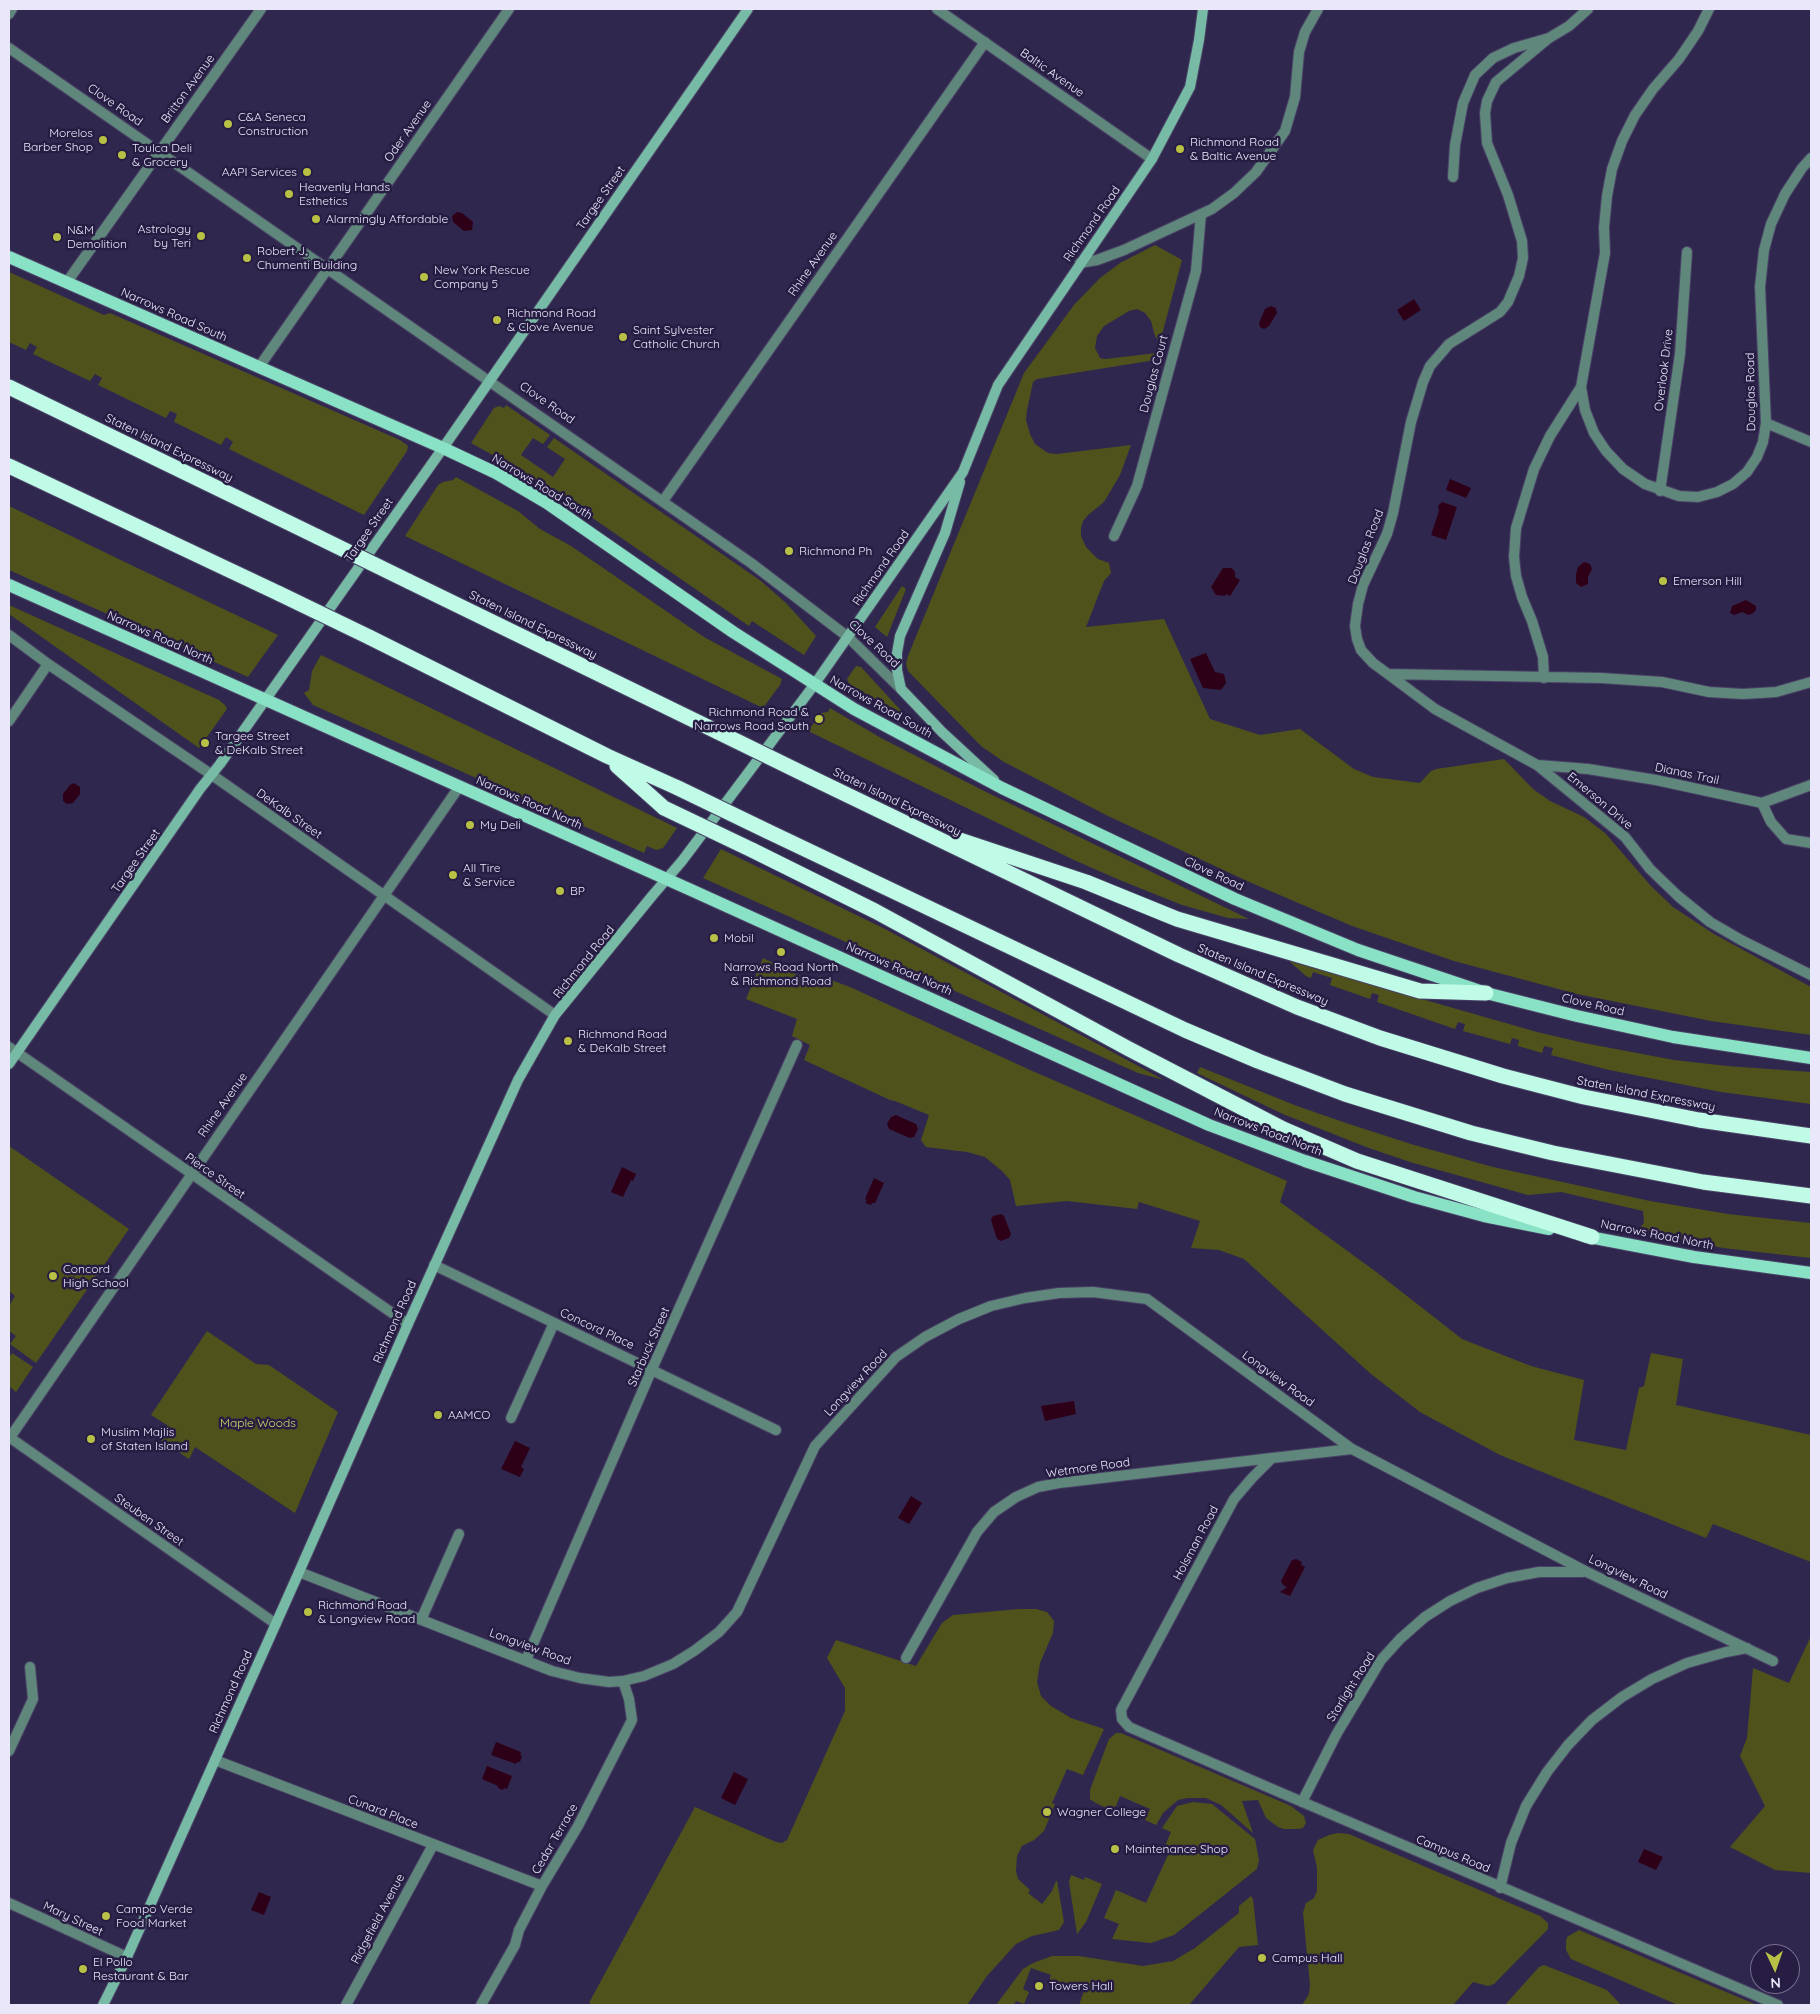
<!DOCTYPE html>
<style>
body{margin:0}
#map{position:relative;width:1820px;height:2014px;overflow:hidden;background:#30274e;font-family:Quicksand,sans-serif}
canvas{display:block}
.frame{position:absolute;inset:0;border:10px solid #eae7fb;pointer-events:none}
.north{position:absolute;left:1750px;top:1944px;width:50px;height:50px;box-sizing:border-box;background:#271d43;border:1px solid #756e8d;border-radius:50%;rotate:177deg;font-size:14px;font-weight:700;line-height:20px;text-align:center;color:#eae7fb}
.north::after{content:'';display:block;margin:auto;width:18px;height:22px;background:#b9c046;clip-path:polygon(50% 0,100% 100%,50% 72%,0 100%)}
</style>
<div id="map">
<canvas width="1820" height="2014"></canvas>
<div class="frame"></div>
<div class="north">N</div>
</div>
<script>
const c = document.querySelector('canvas').getContext('2d');
c.lineJoin = 'round';
function fill(path, color) { c.fillStyle = color; c.fill(path, 'evenodd'); }
const toPath = rows => new Path2D(rows.map(r => 'M' + r).join(''));
function strokePath(path, color, width, dash) { c.strokeStyle = color; c.lineWidth = width; c.lineCap = dash ? 'butt' : 'round'; c.setLineDash(dash || []); c.stroke(path); }
function label(font, color, halo, rows, align = 'center') {
  c.font = font + ' Quicksand,sans-serif'; c.lineWidth = 5; c.setLineDash([]); c.textBaseline = 'middle'; c.strokeStyle = halo; c.fillStyle = color; for (const [text, x, y, turn = 0] of rows) {
    c.save(); c.translate(x, y); c.rotate((+turn || 0) * Math.PI / 180); c.textAlign = isNaN(turn) ? turn : align; if (halo) c.strokeText(text, 0, 0); c.fillText(text, 0, 0); c.restore();
  }
}
fill(toPath([
 [1155,245,1182,260,1160,342,1155,336,1151,321,1145,313,1137,309,1129,311,1104,326,1097,336,1095,348,1100,358,1105,359,1157,353,1155,360,1037,379,1033,382,1027,410,1026,420,1030,434,1035,444,1048,453,1057,454,1131,445,1120,475,1104,502,1088,515,1083,521,1081,528,1081,536,1086,547,1098,559,1109,563,1111,573,1104,581,1086,627,1164,619,1210,719,1260,735,1300,729,1354,769,1373,777,1420,783,1431,771,1436,769,1504,759,1533,789,1550,801,1584,817,1605,833,1651,886,1673,907,1714,934,1811,987,1811,1035,1711,1021,1577,994,1454,961,1352,926,1247,881,1108,816,1004,762,981,746,908,671,906,664,908,656,1024,373,1074,305,1100,278,1120,263],
 [9,272,104,315,110,313,400,440,408,446,407,451,364,515,229,449,233,442,226,437,221,445,174,422,177,414,170,411,166,418,98,385,102,378,95,374,90,381,33,354,37,347,30,343,26,350,9,342],
 [506,405,550,435,543,444,533,438,521,455,553,477,565,459,547,447,554,438,761,581,786,603,816,636,804,655,752,621,749,626,536,479,471,443,494,408,499,406,504,408],
 [456,477,518,511,540,529,571,546,704,637,782,679,780,685,763,708,405,536,438,485,443,482,453,480],
 [9,506,129,564,278,635,248,677,9,570],
 [902,586,906,589,887,637,875,627],
 [9,605,199,691,219,700,225,705,227,709,199,748,9,614],
 [321,655,497,740,677,828,663,848,656,850,647,846,644,853,313,705,304,693,309,690,312,671],
 [856,666,861,667,905,715,850,685,847,679],
 [830,708,881,738,982,790,1249,919,1228,918,1182,905,1122,881,1074,860,808,731,821,713,828,712],
 [721,849,885,929,1164,1080,1138,1073,703,878],
 [763,958,811,981,820,976,850,987,1030,1070,1287,1181,1280,1202,1375,1271,1462,1339,1531,1366,1584,1380,1574,1440,1626,1450,1639,1388,1644,1386,1651,1353,1683,1359,1676,1405,1811,1435,1811,1562,1713,1524,1706,1538,1500,1455,1420,1412,1371,1374,1244,1259,1219,1250,1191,1248,1200,1221,1139,1202,1137,1209,1067,1201,1016,1206,1010,1180,1002,1171,985,1157,967,1152,926,1147,921,1140,929,1115,895,1101,890,1100,804,1060,810,1045,792,1036,797,1019,746,999],
 [1289,961,1537,1032,1584,1043,1674,1060,1727,1066,1811,1072,1811,1104,1721,1092,1609,1070,1551,1055,1553,1048,1544,1046,1542,1053,1518,1046,1519,1040,1512,1038,1510,1044,1463,1031,1465,1024,1458,1022,1455,1029,1377,1002,1379,995,1372,993,1370,999,1330,985,1332,978,1313,972,1311,978,1306,976],
 [1200,1067,1297,1106,1346,1123,1414,1145,1493,1167,1650,1201,1728,1214,1811,1223,1811,1258,1723,1248,1664,1236,1639,1228,1644,1223,1643,1211,1561,1192,1528,1195,1410,1162,1366,1147,1283,1114,1197,1073],
 [9,1146,129,1229,36,1363,10,1344,16,1336,9,1331,9,1306,15,1296,9,1291],
 [207,1331,256,1364,269,1365,338,1412,295,1513,195,1447,189,1459,159,1439,167,1425,151,1415],
 [12,1353,33,1367,16,1392,9,1386,9,1358],
 [1019,1609,1036,1609,1047,1612,1054,1621,1053,1633,1040,1663,1037,1682,1041,1696,1051,1706,1071,1718,1104,1729,1083,1775,1067,1769,1052,1803,1055,1804,1044,1831,1034,1840,1022,1846,1017,1856,1016,1871,1018,1879,1030,1890,1028,1893,1042,1904,1052,1891,1056,1881,1057,1881,1064,1922,1059,1930,1032,1936,1016,1944,987,1976,967,2005,593,2005,589,2003,695,1807,776,1842,782,1843,787,1840,845,1711,845,1688,827,1658,836,1640,916,1666,942,1623,953,1615],
 [1811,1636,1811,1873,1775,1870,1730,1847,1765,1806,1740,1756,1747,1738,1753,1668,1789,1683],
 [1116,1733,1121,1733,1291,1806,1304,1816,1306,1823,1303,1828,1299,1829,1284,1829,1278,1827,1266,1818,1258,1800,1242,1801,1253,1833,1221,1805,1206,1798,1188,1798,1178,1800,1163,1813,1156,1825,1145,1820,1150,1809,1120,1796,1116,1806,1108,1809,1094,1802,1090,1799,1090,1790,1109,1739],
 [1193,1802,1212,1804,1255,1839,1259,1860,1257,1869,1174,1935,1151,1943,1112,1939,1119,1924,1104,1918,1116,1890,1146,1903,1168,1855,1162,1853,1171,1832,1162,1828,1177,1806],
 [1338,1833,1349,1834,1540,1916,1548,1923,1548,1929,1494,1984,1488,1986,1473,1982,1453,2005,1302,2005,1309,1994,1310,1985,1303,1913,1306,1903,1314,1898,1317,1891,1317,1868,1313,1850,1318,1840,1329,1835],
 [1071,1875,1084,1880,1085,1877,1102,1884,1086,1922,1077,1934,1069,1882],
 [1251,1896,1253,1899,1258,1945,1239,1947,1189,2005,1079,2005,1084,1991,1063,1983,1061,1988,1048,1984,1051,1975,1031,1968,1023,1989,1029,1992,1024,2004,1016,2001,1014,2005,996,2005,1023,1969,1033,1963,1052,1956,1079,1956,1143,1966,1173,1961,1195,1948,1239,1913,1239,1906],
 [1579,1930,1757,2005,1678,2005,1571,1959,1566,1950,1566,1942,1567,1937],
 [1544,1965,1607,1990,1621,2005,1505,2005,1539,1967]
]), '#4f531b');
fill(toPath([
 [457,212,462,213,473,222,472,230,464,231,453,222,452,216],
 [1414,299,1421,310,1404,321,1397,310],
 [1271,306,1276,308,1277,313,1269,326,1264,329,1260,327,1259,323,1265,309],
 [1450,479,1471,488,1466,498,1446,490],
 [1442,502,1457,507,1446,540,1431,535,1439,511,1438,506],
 [1584,562,1590,564,1592,569,1588,577,1588,584,1581,587,1576,583,1576,574,1578,567],
 [1223,568,1232,568,1235,572,1235,577,1240,580,1230,596,1226,594,1225,596,1216,595,1211,587],
 [1746,600,1756,606,1756,610,1753,613,1749,615,1742,612,1734,615,1730,613,1732,606],
 [1206,653,1215,672,1224,674,1226,683,1221,690,1203,688,1190,659],
 [74,783,80,787,80,794,73,803,67,804,63,801,63,794,70,785],
 [896,1115,916,1124,918,1129,914,1137,910,1138,889,1129,887,1124,891,1117],
 [622,1167,636,1174,633,1181,631,1180,623,1197,611,1192],
 [874,1178,884,1183,875,1203,872,1203,871,1205,865,1203,867,1200,865,1199],
 [1001,1214,1004,1216,1011,1234,1009,1238,1001,1241,997,1239,991,1220,993,1216],
 [1074,1401,1076,1414,1045,1421,1041,1406],
 [515,1441,530,1448,521,1467,524,1469,520,1477,501,1469],
 [911,1496,922,1503,909,1524,898,1518],
 [1296,1559,1302,1562,1301,1565,1305,1567,1290,1596,1280,1592,1287,1587,1283,1585,1281,1581,1292,1560],
 [496,1742,521,1752,520,1755,522,1756,520,1762,517,1762,516,1764,491,1755],
 [487,1766,512,1776,507,1789,504,1788,503,1790,498,1788,498,1786,482,1779],
 [734,1772,748,1779,735,1805,721,1798],
 [1644,1849,1663,1857,1656,1870,1638,1862],
 [259,1892,271,1897,264,1915,251,1910]
]), '#2e0018');
const minor = toPath([
 [937,9,1152,159],
 [1709,9,1698,31,1679,59,1653,89,1635,115,1622,141,1612,169,1607,196,1604,227,1605,253,1581,387,1585,410,1594,433,1606,451,1623,469,1645,484,1679,496,1698,497,1717,492,1733,484,1747,472,1757,457,1763,442,1766,423,1760,287,1764,250,1771,224,1785,194,1802,168,1811,158],
 [9,14,12,9],
 [1549,38,1496,82,1487,101,1485,113,1487,143,1508,195,1522,241,1523,258,1519,276,1508,302,1500,312,1449,344,1430,366,1423,382,1411,422,1393,513,1387,534,1363,585,1358,604,1355,626,1357,639,1361,650,1373,663,1388,674,1601,678,1662,682,1709,692,1743,694,1776,692,1811,682],
 [1453,177,1455,145,1463,103,1475,75,1493,58,1514,48,1549,38,1569,26,1588,9],
 [1080,263,1097,260,1124,250,1212,209,1234,193,1256,172,1285,131,1295,97,1299,52,1305,32,1318,9],
 [67,282,261,9],
 [259,367,509,9],
 [1766,423,1811,442],
 [1660,491,1680,354,1687,252],
 [663,501,985,42],
 [1114,536,1137,486,1196,271,1201,214],
 [9,635,48,664,212,775,555,1015],
 [1388,674,1435,709,1537,765,1625,837,1650,869,1678,896,1710,922,1741,940,1811,975],
 [1544,678,1543,657,1532,621,1522,597,1516,576,1514,557,1516,528,1534,469,1550,436,1581,387],
 [9,721,48,664],
 [1538,765,1588,769,1656,780,1762,803,1771,822,1786,839,1811,843],
 [1762,803,1811,785],
 [9,1047,408,1324],
 [434,1265,776,1430],
 [511,1418,554,1323],
 [9,1437,276,1624],
 [9,1439,459,787],
 [1352,1449,1272,1458,1252,1478,1234,1499,1121,1710,1122,1719,1129,1727,1279,1792,1778,2005],
 [299,1572,552,1671,580,1678,609,1682,623,1681,644,1676,673,1664,694,1651,719,1632,737,1612,815,1446,896,1357,925,1337,959,1319,991,1306,1025,1298,1059,1293,1093,1292,1147,1299,1352,1449,1589,1573,1773,1661],
 [421,1620,459,1534],
 [906,1658,977,1532,994,1512,1016,1497,1038,1487,1059,1483,1272,1458],
 [526,1660,652,1369,797,1045],
 [9,1751,33,1699,30,1667],
 [215,1760,542,1886],
 [1302,1802,1336,1735,1381,1660,1400,1639,1425,1617,1450,1601,1477,1588,1507,1578,1539,1572,1583,1572],
 [1500,1888,1511,1843,1526,1806,1547,1772,1568,1745,1592,1720,1622,1697,1652,1679,1687,1663,1726,1652,1747,1648],
 [9,1903,127,1957],
 [346,2005,433,1845],
 [481,2005,515,1945,519,1930,542,1886,578,1826,632,1720,629,1699,623,1681]
]);
const tertiary = toPath([
 [9,48,751,563,848,637,901,689]
]);
const secondary = toPath([
 [960,482,945,533,900,636,897,653,897,670,901,689,942,732,994,780],
 [9,1064,200,789,220,764,443,448,748,9],
 [103,2005,127,1957,299,1572,408,1324,518,1080,555,1015,652,896,682,861,814,685,963,472,998,385,1152,159,1190,87,1199,40,1203,9]
]);
const primary = toPath([
 [9,257,443,448,496,473,547,503,733,632,854,709,1002,788,1235,899,1358,950,1486,993,1577,1016,1673,1037,1811,1058],
 [9,585,691,890,1209,1125,1305,1161,1414,1197,1484,1216,1549,1229],
 [1584,1236,1694,1257,1811,1273]
]);
const motorway = toPath([
 [9,387,318,537],
 [9,466,280,594],
 [408,581,718,732],
 [369,637,607,756,678,788],
 [617,766,664,808],
 [808,776,1179,955,1297,1007,1380,1038,1503,1076,1584,1097,1699,1120,1811,1136],
 [767,831,1185,1030,1258,1061,1345,1094,1471,1133,1553,1153,1703,1182,1811,1196],
 [960,840,1086,882,1177,919,1420,991,1486,993],
 [752,850,875,911,1129,1049,1283,1129,1357,1161,1592,1237]
]);
strokePath(minor, '#4a4266', 12);
strokePath(tertiary, '#4a4266', 12);
strokePath(secondary, '#4a4266', 12);
strokePath(primary, '#4a4266', 14);
strokePath(motorway, '#4a4266', 17);
strokePath(minor, '#5f877b', 10);
strokePath(tertiary, '#5f877b', 10);
strokePath(secondary, '#77baa5', 10);
strokePath(primary, '#89e1c6', 12);
strokePath(motorway, '#bffbe7', 15);
const motorwayBridge = toPath([
 [318,537,408,581],
 [280,594,369,637],
 [718,732,808,776],
 [678,788,767,831],
 [664,808,752,850]
]);
strokePath(motorwayBridge, '#4a4266', 17, []);
strokePath(motorwayBridge, '#bffbe7', 15);
for (const [x, y, r, color] of [
 [228,124,5,"#b9c046"],
 [103,140,5,"#b9c046"],
 [1180,149,5,"#b9c046"],
 [122,155,5,"#b9c046"],
 [307,172,5,"#b9c046"],
 [289,194,5,"#b9c046"],
 [316,219,5,"#b9c046"],
 [201,236,5,"#b9c046"],
 [57,237,5,"#b9c046"],
 [247,258,5,"#b9c046"],
 [424,277,5,"#b9c046"],
 [497,320,5,"#b9c046"],
 [623,337,5,"#b9c046"],
 [789,551,5,"#b9c046"],
 [1663,581,5,"#b9c046"],
 [819,719,5,"#b9c046"],
 [205,743,5,"#b9c046"],
 [470,825,5,"#b9c046"],
 [453,875,5,"#b9c046"],
 [560,891,5,"#b9c046"],
 [714,938,5,"#b9c046"],
 [781,952,5,"#b9c046"],
 [568,1041,5,"#b9c046"],
 [53,1276,5,"#b9c046"],
 [438,1415,5,"#b9c046"],
 [91,1439,5,"#b9c046"],
 [308,1612,5,"#b9c046"],
 [1047,1812,5,"#b9c046"],
 [1115,1849,5,"#b9c046"],
 [106,1916,5,"#b9c046"],
 [1262,1958,5,"#b9c046"],
 [83,1969,5,"#b9c046"],
 [1039,1986,5,"#b9c046"]
]) { const dot = new Path2D(); dot.arc(x, y, r, 0, 2 * Math.PI); c.fillStyle = color; c.fill(dot); strokePath(dot, '#271d43', 2); }
label('12px', '#eae7fb', '#271d43', [
 ["Baltic Avenue",1052,73,35],
 ["Britton Avenue",188,89,-54],
 ["Clove Road",115,105,35],
 ["Oder Avenue",408,131,-55],
 ["Targee Street",601,198,-55],
 ["Richmond Road",1092,224,-55],
 ["Rhine Avenue",813,264,-55],
 ["Narrows Road South",174,315,24],
 ["Overlook Drive",1664,370,-83],
 ["Douglas Court",1154,374,-75],
 ["Douglas Road",1751,392,-91],
 ["Clove Road",547,403,35],
 ["Staten Island Expressway",169,448,26],
 ["Narrows Road South",542,487,31],
 ["Targee Street",369,530,-55],
 ["Douglas Road",1366,547,-69],
 ["Richmond Road",881,568,-55],
 ["Staten Island Expressway",533,625,26],
 ["Narrows Road North",160,638,24],
 ["Clove Road",874,644,43],
 ["Narrows Road South",881,707,29],
 ["Dianas Trail",1687,774,12],
 ["Emerson Drive",1600,801,40],
 ["Staten Island Expressway",897,802,26],
 ["Narrows Road North",529,803,24],
 ["DeKalb Street",289,814,35],
 ["Targee Street",136,861,-55],
 ["Clove Road",1214,874,25],
 ["Richmond Road",584,962,-51],
 ["Narrows Road North",899,969,24],
 ["Staten Island Expressway",1263,975,23],
 ["Clove Road",1593,1005,13],
 ["Staten Island Expressway",1646,1094,11],
 ["Rhine Avenue",223,1105,-55],
 ["Narrows Road North",1268,1132,21],
 ["Pierce Street",215,1176,35],
 ["Narrows Road North",1657,1235,11],
 ["Richmond Road",395,1322,-66],
 ["Concord Place",597,1329,25],
 ["Starbuck Street",649,1347,-66],
 ["Longview Road",1278,1379,36],
 ["Longview Road",856,1383,-47],
 ["Wetmore Road",1088,1468,-8],
 ["Steuben Street",149,1520,35],
 ["Holsman Road",1196,1543,-62],
 ["Longview Road",1628,1577,26],
 ["Longview Road",530,1647,20],
 ["Starlight Road",1351,1687,-58],
 ["Richmond Road",231,1692,-66],
 ["Cunard Place",383,1812,21],
 ["Cedar Terrace",555,1839,-60],
 ["Campus Road",1453,1854,23],
 ["Mary Street",73,1919,25],
 ["Ridgefield Avenue",378,1919,-62]
]);
label('12px', '#eae7fb', '#271d43', [
 ["C&A Seneca",238,117],
 ["Construction",238,131],
 ["Morelos",93,133,"right"],
 ["Barber Shop",93,147,"right"],
 ["Richmond Road",1190,142],
 ["& Baltic Avenue",1190,156],
 ["Toulca Deli",132,148],
 ["& Grocery",132,162],
 ["AAPI Services",297,172,"right"],
 ["Heavenly Hands",299,187],
 ["Esthetics",299,201],
 ["Alarmingly Affordable",326,219],
 ["Astrology",191,229,"right"],
 ["by Teri",191,243,"right"],
 ["N&M",67,230],
 ["Demolition",67,244],
 ["Robert J.",257,251],
 ["Chumenti Building",257,265],
 ["New York Rescue",434,270],
 ["Company 5",434,284],
 ["Richmond Road",507,313],
 ["& Clove Avenue",507,327],
 ["Saint Sylvester",633,330],
 ["Catholic Church",633,344],
 ["Richmond Ph",799,551],
 ["Emerson Hill",1673,581],
 ["Richmond Road &",809,712,"right"],
 ["Narrows Road South",809,726,"right"],
 ["Targee Street",215,736],
 ["& DeKalb Street",215,750],
 ["My Deli",480,825],
 ["All Tire",463,868],
 ["& Service",463,882],
 ["BP",570,891],
 ["Mobil",724,938],
 ["Narrows Road North",781,967,"center"],
 ["& Richmond Road",781,981,"center"],
 ["Richmond Road",578,1034],
 ["& DeKalb Street",578,1048],
 ["Concord",63,1269],
 ["High School",63,1283],
 ["AAMCO",448,1415],
 ["Muslim Majlis",101,1432],
 ["of Staten Island",101,1446],
 ["Richmond Road",318,1605],
 ["& Longview Road",318,1619],
 ["Wagner College",1057,1812],
 ["Maintenance Shop",1125,1849],
 ["Campo Verde",116,1909],
 ["Food Market",116,1923],
 ["Campus Hall",1272,1958],
 ["El Pollo",93,1962],
 ["Restaurant & Bar",93,1976],
 ["Towers Hall",1049,1986]
], 'left');
label('12px', '#d3dc69', '#271d43', [
 ["Maple Woods",258,1423]
]);
</script>
